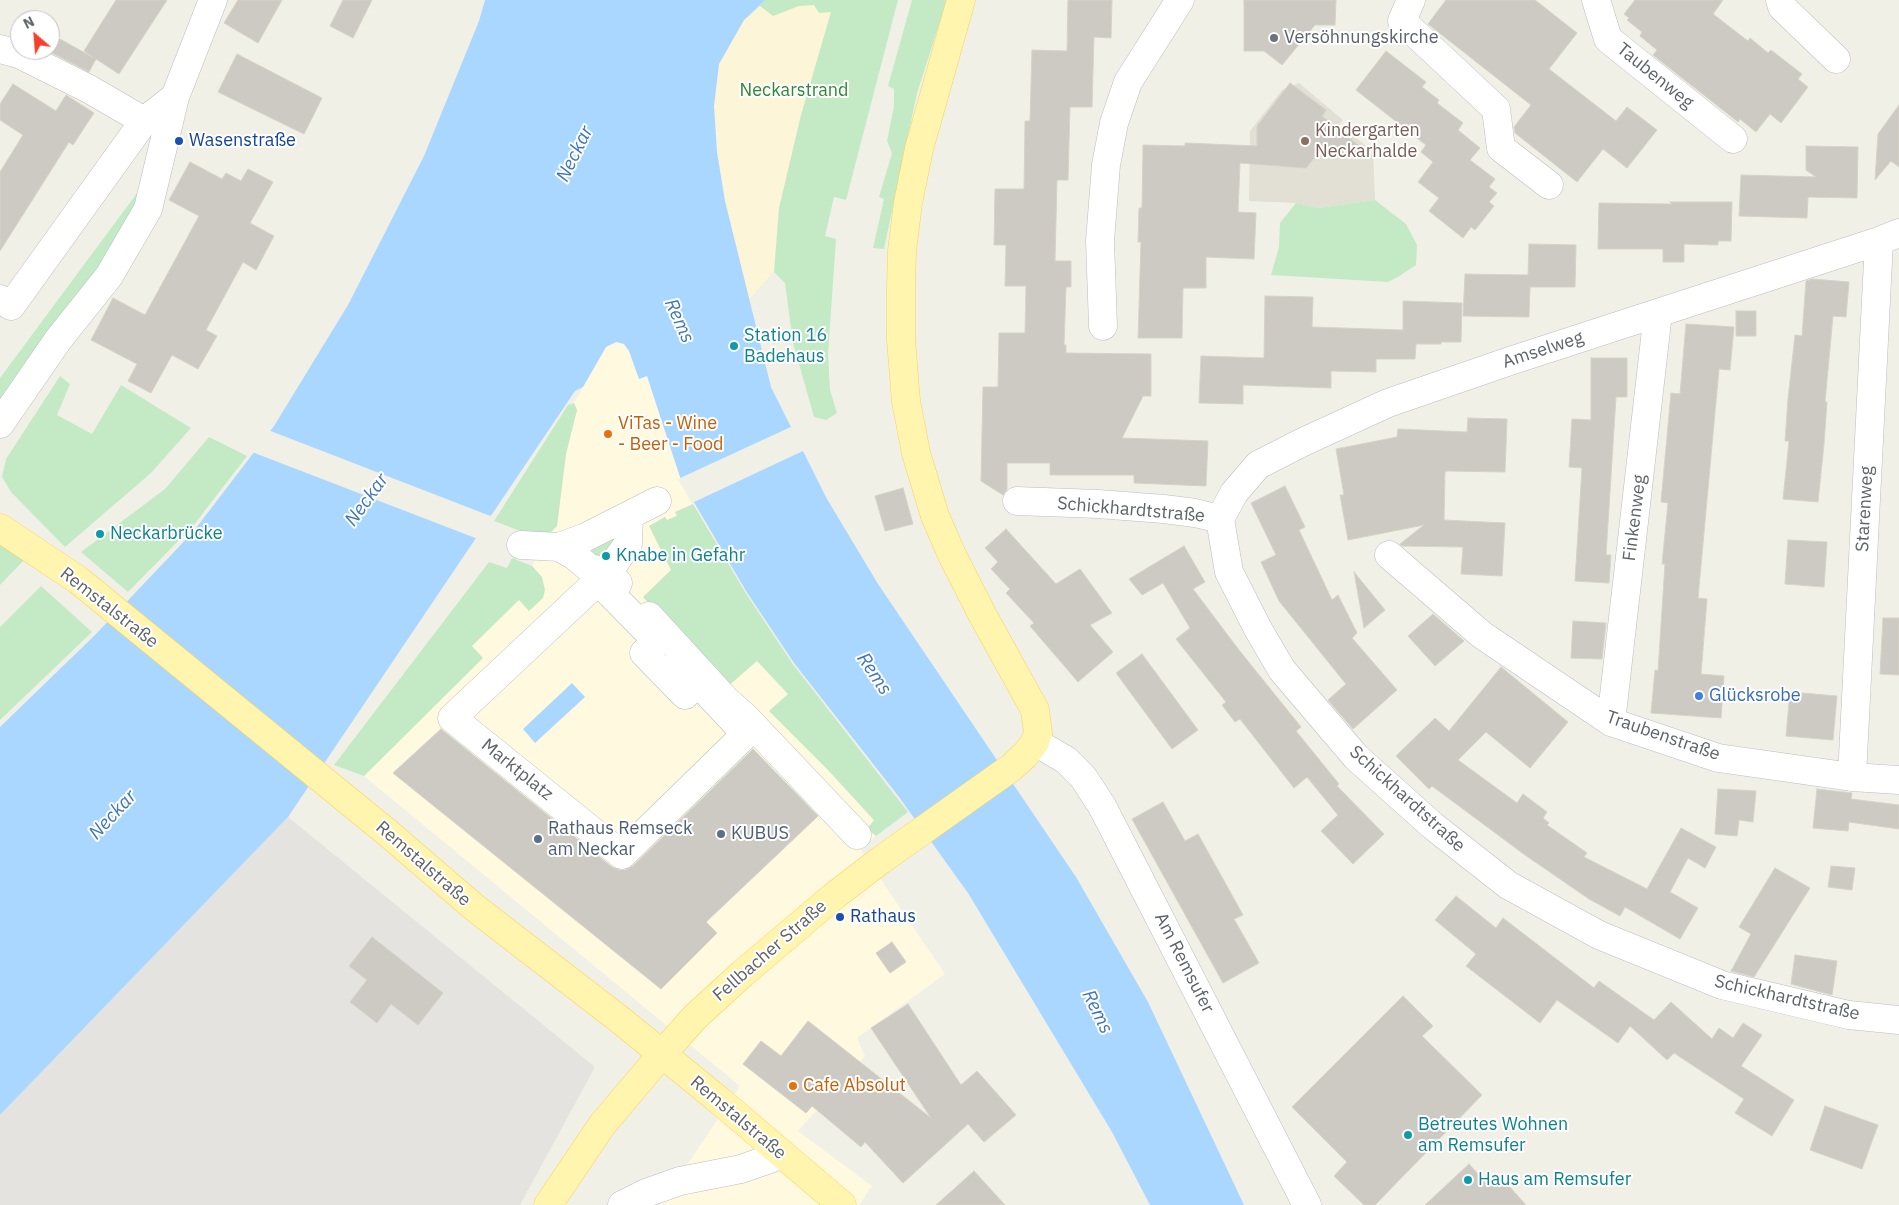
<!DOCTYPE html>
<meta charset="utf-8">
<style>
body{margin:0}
#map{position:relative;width:1899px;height:1205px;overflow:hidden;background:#f1f0e7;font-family:"IBM Plex Sans",sans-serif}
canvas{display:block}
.north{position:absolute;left:10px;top:10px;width:50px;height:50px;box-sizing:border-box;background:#fff;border:1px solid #bfc1c3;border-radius:50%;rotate:333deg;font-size:14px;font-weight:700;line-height:20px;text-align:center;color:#5e6368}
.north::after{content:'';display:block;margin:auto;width:18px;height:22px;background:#f4412b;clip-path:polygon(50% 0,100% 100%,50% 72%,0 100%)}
</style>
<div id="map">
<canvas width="1899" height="1205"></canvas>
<div class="north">N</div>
</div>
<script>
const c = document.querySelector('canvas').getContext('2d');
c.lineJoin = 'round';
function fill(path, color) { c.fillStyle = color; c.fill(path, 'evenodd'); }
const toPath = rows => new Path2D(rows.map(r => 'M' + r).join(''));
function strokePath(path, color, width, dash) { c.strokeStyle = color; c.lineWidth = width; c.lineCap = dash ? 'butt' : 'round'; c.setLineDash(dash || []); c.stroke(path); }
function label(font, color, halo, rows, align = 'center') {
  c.font = font + ' "IBM Plex Sans",sans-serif'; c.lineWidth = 4; c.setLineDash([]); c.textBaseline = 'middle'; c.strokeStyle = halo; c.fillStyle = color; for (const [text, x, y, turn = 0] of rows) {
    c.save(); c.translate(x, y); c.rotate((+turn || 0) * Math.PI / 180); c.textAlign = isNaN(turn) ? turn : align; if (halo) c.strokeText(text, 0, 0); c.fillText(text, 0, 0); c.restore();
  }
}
fill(toPath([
 [616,342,624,344,629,351,639,379,647,376,681,480,693,504,676,512,677,515,667,520,665,517,671,570,643,597,726,688,757,661,788,694,770,711,828,770,874,821,868,829,876,836,860,849,945,974,857,1038,865,1056,798,1131,872,1186,859,1205,660,1205,740,1086,364,776,483,658,471,646,542,577,532,566,549,534,557,526,566,454,577,410,574,403,606,347]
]), '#fff9df');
fill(toPath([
 [288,817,595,1067,520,1205,0,1205,0,1115]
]), '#e5e3df');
fill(toPath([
 [1299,83,1343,120,1339,125,1373,151,1375,200,1319,208,1296,203,1249,201,1250,131,1282,90]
]), '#e2dfd5');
fill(toPath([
 [765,0,898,0,846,200,834,197,825,236,836,239,828,354,830,390,837,413,826,420,814,417,793,343,785,283,774,272,749,300,736,249,744,20],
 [912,0,947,0,917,93,884,249,873,248,884,199,879,197,892,153,887,141,894,106,894,89,888,86],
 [143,185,125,229,0,404,0,378],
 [1375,200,1406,224,1417,245,1416,265,1398,277,1388,282,1271,275,1279,247,1280,223,1296,203,1319,208],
 [60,376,70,384,57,415,92,434,121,385,191,428,151,473,65,547,11,492,2,477,6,459],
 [574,403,577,410,566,454,557,526,549,534,536,537,494,521,568,405],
 [209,437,247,456,193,526,128,592,81,552,165,489],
 [693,504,745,592,792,663,908,812,876,836,867,829,874,820,828,770,769,711,788,694,757,661,726,688,643,597,671,570,649,526,665,517,667,520,677,516,675,512],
 [617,538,600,562,583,546,587,542],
 [0,545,25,559,0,585],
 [512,558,532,566,542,577,545,590,543,598,529,611,519,600,472,646,483,658,364,776,334,765,489,562,507,568],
 [41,586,92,632,0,720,0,627]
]), '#c3eac4');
fill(toPath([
 [814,5,819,13,831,12,801,115,779,208,774,272,749,300,725,201,717,152,714,106,719,64,744,20,760,6,773,16,799,6]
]), '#fdf5d7');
fill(toPath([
 [485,0,765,0,744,20,719,64,714,106,717,152,725,201,771,387,827,499,878,584,1076,877,1148,1002,1244,1205,1150,1205,1112,1132,968,893,899,797,794,663,746,591,681,480,647,376,639,379,629,351,624,344,616,342,606,347,583,387,575,391,288,817,0,1115,0,727,95,635,193,532,274,426,348,305,424,156,479,21],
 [572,683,585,697,535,743,523,729]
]), '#aad7ff');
fill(toPath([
 [793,426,805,450,692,503,678,479],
 [268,430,493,517,478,539,252,452]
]), '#f1f0e7');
const building = toPath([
 [116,0,167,0,119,74,96,59,89,72,52,53,60,39,94,58,84,51,116,0],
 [238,0,282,0,258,43,224,23,238,0],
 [343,0,372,0,353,38,330,26,343,0],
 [1068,0,1112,0,1111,38,1094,37,1092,107,1070,107,1068,180,1057,180,1055,261,1071,261,1071,287,1066,287,1064,345,1066,345,1066,353,1151,354,1151,396,1143,396,1122,438,1208,441,1206,486,1134,483,1134,475,1050,475,1050,463,1007,463,1007,489,1003,495,981,481,983,387,998,387,999,333,1025,333,1026,286,1005,286,1006,245,994,245,995,189,1024,189,1025,121,1030,121,1032,50,1067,51,1068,0],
 [1244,0,1336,0,1335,25,1315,25,1282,65,1264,51,1244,51,1244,0],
 [1446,0,1535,0,1577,33,1549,69,1616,121,1627,107,1657,130,1627,168,1603,149,1577,182,1515,133,1514,127,1531,105,1428,24,1446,0],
 [1635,0,1723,0,1713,14,1748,41,1750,38,1768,53,1771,50,1802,74,1798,79,1808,87,1781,123,1770,114,1756,132,1740,119,1738,122,1653,55,1657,50,1640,36,1642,32,1627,20,1629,18,1624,14,1635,0],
 [1386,51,1426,82,1422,87,1439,100,1437,103,1463,123,1458,130,1480,148,1470,160,1495,179,1489,187,1497,193,1489,202,1494,206,1475,230,1471,227,1463,238,1429,211,1439,198,1418,182,1433,162,1421,152,1426,145,1356,90,1386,51],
 [237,54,322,98,304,134,218,92,237,54],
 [1290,83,1326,110,1322,116,1374,158,1321,150,1306,168,1240,163,1238,212,1256,213,1254,259,1206,257,1206,288,1183,288,1182,338,1138,338,1141,242,1138,242,1139,208,1142,208,1143,145,1185,146,1185,143,1257,146,1257,126,1290,83],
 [13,84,56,111,66,95,94,113,73,145,69,142,0,251,0,172,23,135,0,120,0,104,13,84],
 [1899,105,1899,167,1891,161,1875,180,1878,134,1899,105],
 [1806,146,1858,147,1857,198,1808,197,1807,218,1739,216,1741,175,1816,177,1806,170,1806,146],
 [190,162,222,179,226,173,241,181,248,169,273,182,250,223,274,236,256,270,243,262,206,330,217,336,198,369,172,355,151,393,128,381,137,364,91,340,113,298,145,315,199,216,169,200,190,162],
 [1670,202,1732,202,1731,241,1718,241,1718,245,1684,244,1684,262,1663,262,1663,249,1598,249,1599,203,1672,204,1670,202],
 [1529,244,1576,245,1575,287,1530,287,1529,317,1463,316,1465,274,1528,275,1529,244],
 [1812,279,1849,282,1846,317,1833,316,1825,402,1827,402,1824,444,1818,502,1783,499,1789,441,1785,441,1788,399,1795,335,1802,336,1806,281,1812,279],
 [1265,296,1313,297,1312,327,1403,330,1403,301,1462,303,1461,342,1441,342,1441,344,1416,344,1415,359,1376,359,1376,372,1331,371,1331,388,1243,385,1243,404,1199,403,1201,356,1264,358,1265,296],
 [1736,311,1756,311,1756,336,1736,336,1736,311],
 [1686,324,1734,327,1730,370,1719,369,1698,598,1707,599,1701,674,1724,676,1721,718,1651,713,1655,670,1658,671,1665,564,1662,564,1668,503,1661,502,1671,393,1680,394,1686,324],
 [1591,358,1627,358,1627,397,1616,397,1606,555,1611,555,1609,583,1575,581,1582,468,1569,467,1572,419,1591,420,1591,358],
 [1468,418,1507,419,1505,472,1445,471,1444,520,1505,523,1502,576,1461,574,1463,547,1402,546,1400,544,1424,525,1348,540,1340,495,1344,495,1336,449,1397,437,1398,429,1467,432,1468,418],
 [1285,486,1305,527,1299,530,1332,600,1338,595,1357,633,1352,638,1397,690,1353,729,1328,700,1346,684,1279,601,1261,562,1276,555,1251,503,1285,486],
 [903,488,913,524,885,531,875,496,903,488],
 [1006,529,1056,584,1080,569,1112,613,1090,625,1113,652,1078,682,1030,626,1034,623,1006,593,1010,589,991,569,998,562,985,548,1006,529],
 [1788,540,1827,542,1824,587,1785,584,1788,540],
 [1184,546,1205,582,1193,589,1239,650,1301,727,1296,731,1339,784,1337,786,1384,834,1353,864,1321,831,1338,815,1307,777,1294,788,1240,719,1235,722,1222,705,1226,702,1176,639,1190,628,1163,583,1142,595,1129,579,1184,546],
 [1354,572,1385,610,1364,628,1354,572],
 [1433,614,1464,641,1435,666,1408,636,1433,614],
 [1883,618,1899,618,1899,675,1880,674,1883,618],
 [1573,621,1606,623,1602,659,1571,658,1573,621],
 [1142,654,1198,730,1172,749,1116,673,1142,654],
 [1501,667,1568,722,1530,768,1486,732,1458,760,1517,803,1523,794,1547,812,1543,818,1549,823,1547,825,1587,853,1584,857,1647,889,1681,828,1716,847,1705,868,1688,858,1670,892,1698,908,1680,939,1625,907,1620,916,1589,899,1525,855,1432,786,1429,789,1396,756,1435,718,1449,731,1501,667],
 [1790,692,1837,696,1833,740,1786,736,1790,692],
 [441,729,612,867,619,870,626,870,633,866,753,749,818,816,706,922,717,933,661,989,393,773,441,729],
 [1718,789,1756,791,1753,822,1739,820,1737,836,1715,834,1718,789],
 [1817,789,1852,793,1851,799,1899,805,1899,829,1849,822,1848,831,1813,828,1817,789],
 [1163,802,1185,841,1198,834,1243,915,1234,919,1259,963,1223,983,1132,819,1163,802],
 [1831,866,1855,868,1852,890,1828,887,1831,866],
 [1775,868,1810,888,1754,977,1731,971,1751,934,1739,927,1775,868],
 [1456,896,1496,928,1503,918,1594,988,1599,981,1654,1020,1671,1002,1712,1039,1719,1028,1733,1038,1743,1023,1762,1035,1741,1066,1794,1100,1772,1136,1735,1113,1744,1099,1674,1053,1667,1060,1630,1026,1618,1043,1557,1000,1540,1023,1466,966,1476,954,1435,920,1456,896],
 [372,937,443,993,418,1025,391,1004,377,1023,350,1002,367,980,349,966,372,937],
 [892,942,906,962,890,973,876,953,892,942],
 [1795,955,1837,961,1832,995,1791,984,1795,955],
 [1403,996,1433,1026,1422,1036,1482,1095,1375,1205,1364,1205,1334,1176,1347,1162,1292,1107,1403,996],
 [908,1004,961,1085,977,1071,1016,1115,984,1142,968,1124,903,1183,865,1142,861,1147,812,1106,806,1113,743,1064,761,1041,781,1056,808,1021,931,1118,871,1028,908,1004],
 [1825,1106,1878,1125,1862,1169,1810,1150,1825,1106],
 [1469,1164,1488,1185,1499,1175,1526,1205,1425,1205,1469,1164],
 [974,1171,1005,1205,936,1205,974,1171]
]);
fill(building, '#cdcac4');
strokePath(building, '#d7d2c5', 1);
const minor = toPath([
 [1411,0,1402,21,1496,109,1501,148,1549,185],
 [1596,0,1608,39,1733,139],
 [1780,0,1782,7,1836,59],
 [0,49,19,54,89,89,144,121],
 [0,299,11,306,144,121,175,97],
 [1103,326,1100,241,1106,165,1114,123,1128,82,1180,0],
 [0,424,58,340,109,276,148,209,175,97,213,0],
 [1017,501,1098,504,1164,509,1195,513,1220,519],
 [1220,519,1229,572,1258,629,1282,670,1356,757,1433,826,1508,885,1599,935,1722,985,1849,1015,1899,1020],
 [1220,519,1234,493,1258,465,1303,442,1388,403,1510,361,1879,241,1899,233],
 [521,545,559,547,586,537,657,501],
 [559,547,575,556,589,568,608,572,618,583],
 [1389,555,1482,635,1611,722,1718,758,1852,777,1899,780],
 [608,572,628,544,629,516],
 [598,581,657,641,644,653,685,695,698,683,746,734,622,855,452,718,598,581],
 [649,616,726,700,746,718,857,835],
 [1611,722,1658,313],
 [1035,742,1066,760,1083,777,1102,806,1307,1205],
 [1852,777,1879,241],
 [622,1205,646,1193,680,1181,741,1169,781,1155]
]);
const major = toPath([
 [0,528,78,580,389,834,475,908,619,1019,720,1101,842,1205],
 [548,1205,602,1125,662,1054,695,1017,742,974,834,896,881,860,1012,767,1025,755,1035,742,1038,733,1035,710,982,614,952,555,935,516,916,453,906,401,901,340,901,288,902,251,908,203,919,149,961,0]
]);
strokePath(minor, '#babdc1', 29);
strokePath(major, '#fad258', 29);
strokePath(minor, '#fff', 28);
strokePath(major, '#fff5af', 28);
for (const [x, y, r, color] of [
 [1274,38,5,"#6b7280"],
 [179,141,5,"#1a4fb4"],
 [1305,141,5,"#8d6e63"],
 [734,346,5,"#0f9aa8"],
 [608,434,5,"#e8710a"],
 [100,534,5,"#0f9aa8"],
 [606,556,5,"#0f9aa8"],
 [1699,696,5,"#3f7fe0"],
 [721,834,5,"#5c6f8a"],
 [538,839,5,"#5c6f8a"],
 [840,917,5,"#1a4fb4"],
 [793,1086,5,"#e8710a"],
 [1408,1135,5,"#0f9aa8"],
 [1468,1180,5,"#0f9aa8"]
]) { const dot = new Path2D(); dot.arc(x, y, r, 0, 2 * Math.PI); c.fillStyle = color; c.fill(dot); strokePath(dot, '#fff', 2); }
label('18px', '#5b616d', '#fff', [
 ["Versöhnungskirche",1284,38]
], 'left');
label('18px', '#5e6368', '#fff', [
 ["Taubenweg",1655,76,39],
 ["Amselweg",1543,350,-18],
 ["Starenweg",1865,509,-87],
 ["Schickhardtstraße",1131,510,5],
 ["Finkenweg",1635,518,-83],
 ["Remstalstraße",109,608,38],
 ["Traubenstraße",1663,736,19],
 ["Marktplatz",517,770,39],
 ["Schickhardtstraße",1407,799,42],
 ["Remstalstraße",423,864,41],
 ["Fellbacher Straße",770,951,-41],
 ["Am Remsufer",1184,963,63],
 ["Schickhardtstraße",1787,998,13],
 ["Remstalstraße",738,1118,40]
]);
label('18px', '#308637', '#fff', [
 ["Neckarstrand",794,91]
]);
label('18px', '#785e54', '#fff', [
 ["Kindergarten",1315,131],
 ["Neckarhalde",1315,152]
], 'left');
label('18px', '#164399', '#fff', [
 ["Wasenstraße",189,141],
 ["Rathaus",850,917]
], 'left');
label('18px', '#0d838f', '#fff', [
 ["Station 16",744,336],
 ["Badehaus",744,357],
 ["Neckarbrücke",110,534],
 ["Knabe in Gefahr",616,556],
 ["Betreutes Wohnen",1418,1125],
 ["am Remsufer",1418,1146],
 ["Haus am Remsufer",1478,1180]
], 'left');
label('18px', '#c56008', '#fff', [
 ["ViTas - Wine",618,424],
 ["- Beer - Food",618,445],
 ["Cafe Absolut",803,1086]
], 'left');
label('18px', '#366cbe', '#fff', [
 ["Glücksrobe",1709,696]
], 'left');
label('18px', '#4e5e75', '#fff', [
 ["Rathaus Remseck",548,829],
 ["am Neckar",548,850],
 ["KUBUS",731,834]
], 'left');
label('italic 19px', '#3e76b9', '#fff', [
 ["Neckar",575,154,-64],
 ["Rems",679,321,66],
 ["Neckar",367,500,-54],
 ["Rems",874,674,56],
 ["Neckar",113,815,-47],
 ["Rems",1097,1012,64]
]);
</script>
